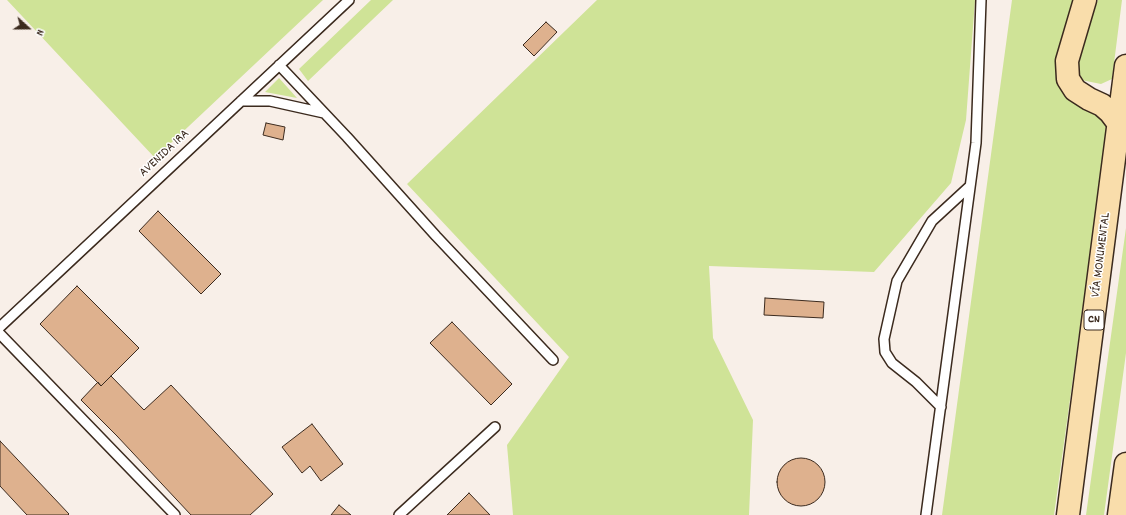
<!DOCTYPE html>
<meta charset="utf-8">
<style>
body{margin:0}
#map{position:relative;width:1126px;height:515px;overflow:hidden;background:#f8efe8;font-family:Dekko,sans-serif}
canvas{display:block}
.north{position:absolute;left:8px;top:8px;width:40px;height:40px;-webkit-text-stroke:3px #fff;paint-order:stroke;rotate:111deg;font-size:11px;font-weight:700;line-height:16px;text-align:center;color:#3b2a1e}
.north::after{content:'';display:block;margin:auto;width:14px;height:18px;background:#3b2a1e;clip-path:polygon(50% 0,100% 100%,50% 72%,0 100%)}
</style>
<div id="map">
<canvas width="1126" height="515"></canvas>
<div class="north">N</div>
</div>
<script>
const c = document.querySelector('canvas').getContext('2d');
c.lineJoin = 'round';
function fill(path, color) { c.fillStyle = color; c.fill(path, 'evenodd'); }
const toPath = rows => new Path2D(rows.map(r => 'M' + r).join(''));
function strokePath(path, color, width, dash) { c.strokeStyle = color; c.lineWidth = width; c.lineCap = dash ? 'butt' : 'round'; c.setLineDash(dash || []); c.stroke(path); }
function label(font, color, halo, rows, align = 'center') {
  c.font = font + ' Dekko,sans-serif'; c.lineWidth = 3; c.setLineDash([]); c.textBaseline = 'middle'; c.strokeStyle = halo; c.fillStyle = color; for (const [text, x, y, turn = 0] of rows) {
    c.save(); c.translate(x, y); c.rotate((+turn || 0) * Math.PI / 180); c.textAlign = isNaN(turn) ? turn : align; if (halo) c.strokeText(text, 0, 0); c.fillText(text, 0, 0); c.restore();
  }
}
fill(toPath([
 [7,0,323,0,155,158],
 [371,0,393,0,308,81,299,69],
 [597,0,975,0,966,120,951,183,874,272,709,266,713,338,753,420,749,515,513,515,507,445,569,357,407,184],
 [1012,0,1078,0,1059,65,1079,105,1103,120,1108,125,1054,515,942,515],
 [1098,0,1122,0,1112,79,1101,84,1081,80,1075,65],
 [279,78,297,98,265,92],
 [1126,228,1126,353,1104,515,1086,515]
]), '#cfe397');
const building = toPath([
 [546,22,557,32,534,56,523,45,546,22],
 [266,123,285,127,283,140,263,135,266,123],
 [158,211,221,274,201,294,139,231,158,211],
 [77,286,139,348,101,386,40,324,77,286],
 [765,298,824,302,823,318,764,315,765,298],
 [452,322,512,384,491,405,430,343,452,322],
 [111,376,144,410,171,385,273,494,250,515,191,515,117,436,81,400,98,382,101,386,111,376],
 [312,424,343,464,321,481,310,466,302,473,282,447,312,424],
 [0,441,69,514,68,515,27,515,0,486,0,441],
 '777 482a24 24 0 1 1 48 0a24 24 0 1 1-48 0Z',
 [469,493,490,515,447,515,469,493],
 [339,505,351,515,331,515,339,505]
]);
fill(building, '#deb18e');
strokePath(building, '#3b2a1e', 1);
const lane = toPath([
 [279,65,347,137,436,236,553,360],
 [241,101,270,101,324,113],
 [0,327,349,0],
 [0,334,175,515],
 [941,407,916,382,892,363,885,352,884,339,897,281,932,221,970,186],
 [399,515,495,427],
 [926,515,976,143,981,0]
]);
const highway = toPath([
 [1085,0,1067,61,1068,79,1075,90,1089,99,1102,105,1110,112,1119,124],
 [1068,515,1126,66],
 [1119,515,1126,464]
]);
strokePath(lane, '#3b2a1e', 12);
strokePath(highway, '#3b2a1e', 25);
strokePath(lane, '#fff', 9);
strokePath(highway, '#f9ddab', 22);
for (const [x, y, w] of [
 [1094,320,20]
]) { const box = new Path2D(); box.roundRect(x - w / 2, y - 10, w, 20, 3); c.fillStyle = '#fff'; c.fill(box); strokePath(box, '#3b2a1e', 1); }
label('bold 12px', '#3b2a1e', null, [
 ["CN",1094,320]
]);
label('13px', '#3b2a1e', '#fff', [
 ["AVENIDA 1RA",165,154,-43],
 ["VÍA MONUMENTAL",1102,255,-83]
]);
</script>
